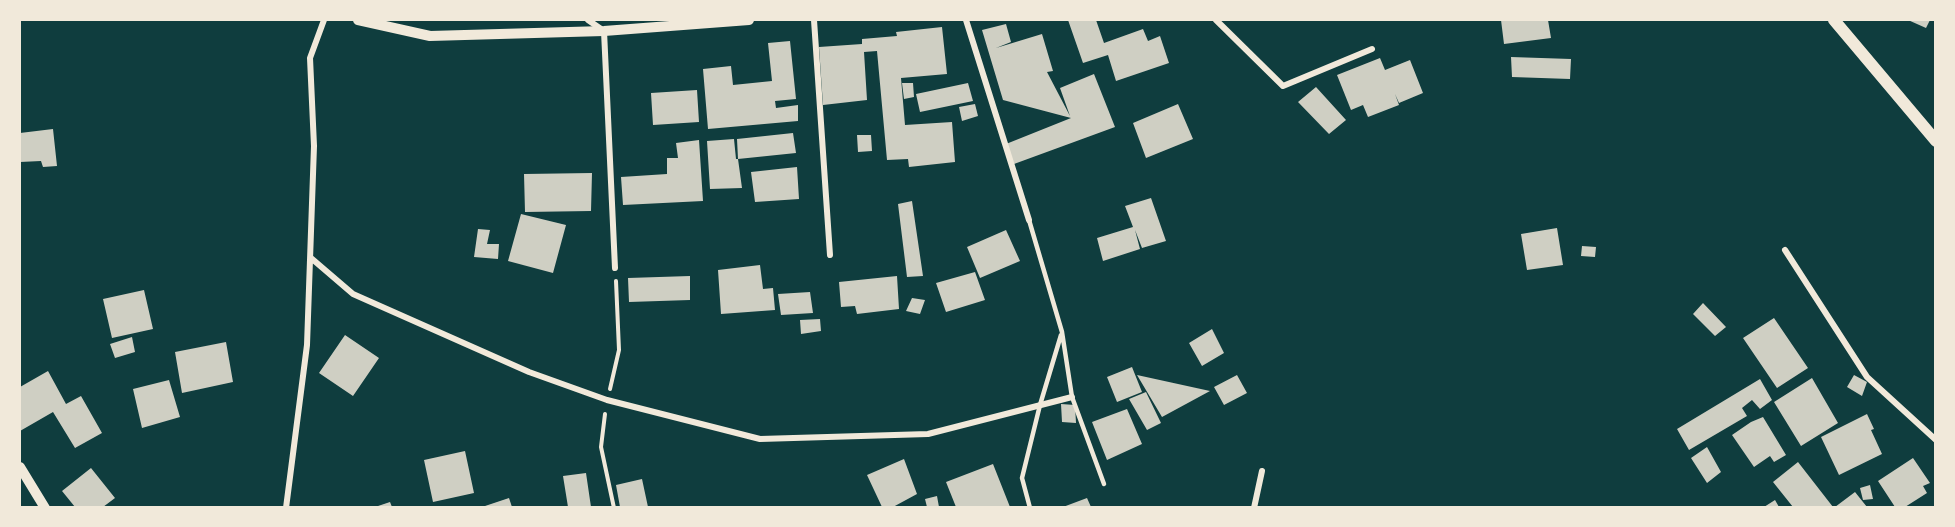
<!DOCTYPE html>
<style>
body{margin:0}
#map{position:relative;width:1955px;height:527px;overflow:hidden;background:#0f3d3e;font-family:Commissioner,sans-serif}
canvas{display:block}
.frame{position:absolute;inset:0;border:21px solid #f1e9da;pointer-events:none}
</style>
<div id="map">
<canvas width="1955" height="527"></canvas>
<div class="frame"></div>
</div>
<script>
const c = document.querySelector('canvas').getContext('2d');
c.lineJoin = 'round';
function fill(path, color) { c.fillStyle = color; c.fill(path, 'evenodd'); }
const toPath = rows => new Path2D(rows.map(r => 'M' + r).join(''));
function strokePath(path, color, width, dash) { c.strokeStyle = color; c.lineWidth = width; c.lineCap = dash ? 'butt' : 'round'; c.setLineDash(dash || []); c.stroke(path); }
fill(toPath([
 [1068,20,1096,20,1104,43,1143,29,1148,41,1160,36,1169,63,1116,81,1108,55,1083,63],
 [1501,20,1548,20,1551,38,1504,44],
 [1908,20,1930,20,1926,28],
 [1006,24,1011,42,996,48,1042,34,1053,71,1047,72,1070,116,1060,88,1094,74,1115,127,1014,164,1006,144,1071,118,1003,100,982,30],
 [942,27,947,74,901,78,905,125,952,122,955,162,909,167,908,159,887,160,877,51,864,52,867,100,823,105,819,47,862,44,862,39,897,36,896,32],
 [790,41,796,99,775,101,776,108,798,105,798,121,708,129,703,69,731,66,733,85,772,81,768,43],
 [1511,57,1571,59,1570,79,1512,77],
 [1380,58,1385,70,1410,60,1423,93,1399,103,1395,94,1399,105,1368,117,1363,105,1351,110,1337,75],
 [902,83,913,83,914,97,904,99],
 [968,83,973,101,920,112,916,94],
 [1316,87,1346,120,1329,134,1298,102],
 [697,90,699,122,653,125,651,93],
 [975,104,978,116,962,121,959,107],
 [1178,104,1193,139,1146,158,1133,123],
 [53,129,57,166,43,167,41,161,20,162,20,133],
 [793,133,796,153,738,159,742,188,710,189,707,141,734,139,736,159,738,159,737,139],
 [857,135,871,135,872,151,858,152],
 [699,140,703,201,623,205,621,177,667,174,667,158,678,158,676,143],
 [797,167,799,199,755,202,751,172],
 [592,173,591,211,525,212,524,174],
 [1151,198,1166,241,1142,248,1135,230,1140,249,1103,261,1097,238,1133,227,1125,206],
 [912,201,923,276,907,277,898,204],
 [521,214,566,225,553,273,508,261],
 [1557,228,1563,265,1527,270,1521,234],
 [478,229,490,230,487,244,499,244,498,259,474,257],
 [1006,230,1020,261,980,278,967,247],
 [1582,246,1596,247,1595,257,1581,256],
 [760,265,763,289,773,288,775,310,721,314,718,270],
 [975,272,985,300,946,312,936,283],
 [690,276,690,300,629,302,628,278],
 [897,276,899,309,857,314,855,306,841,307,839,282],
 [144,290,153,329,112,338,103,299],
 [810,292,813,313,781,315,778,294],
 [912,298,925,300,920,314,906,311],
 [1703,303,1726,327,1715,336,1693,314],
 [1774,318,1808,368,1777,388,1743,338],
 [820,319,821,331,801,334,800,320],
 [1212,329,1224,353,1202,366,1189,343],
 [345,335,379,358,353,396,319,373],
 [132,337,135,352,115,358,110,344],
 [226,342,233,382,182,393,175,352],
 [1132,367,1142,392,1117,402,1107,377],
 [48,371,66,404,81,396,102,433,75,448,53,412,20,431,20,387],
 [1137,375,1210,391,1162,417],
 [1237,375,1247,393,1224,405,1214,387],
 [1854,375,1867,382,1862,396,1847,387],
 [1812,378,1838,423,1801,446,1774,402],
 [1760,379,1772,400,1760,409,1752,400,1742,408,1747,416,1689,450,1677,429],
 [169,380,180,417,142,428,133,389],
 [1146,392,1161,423,1147,430,1129,399],
 [1061,404,1075,405,1076,423,1062,422],
 [1127,409,1142,444,1107,460,1092,422],
 [1867,414,1874,429,1871,430,1882,454,1839,475,1821,437],
 [1763,417,1786,455,1774,462,1770,456,1754,467,1732,435,1751,422],
 [1707,447,1721,472,1707,483,1691,458],
 [465,451,474,493,433,502,424,460],
 [1913,458,1930,483,1923,486,1927,493,1905,507,1895,507,1878,481],
 [904,459,917,494,893,507,882,507,867,475],
 [1798,462,1833,507,1793,507,1773,482],
 [993,464,1010,507,956,507,946,482],
 [91,468,115,498,103,507,75,507,62,491],
 [586,473,591,507,568,507,563,476],
 [642,479,648,507,620,507,616,485],
 [1870,485,1873,499,1863,500,1860,488],
 [1855,492,1867,507,1835,507],
 [937,496,939,507,927,507,925,499],
 [509,498,512,507,482,507],
 [1087,498,1091,507,1063,507],
 [1775,500,1779,507,1764,507],
 [390,502,392,507,375,507]
]), '#cfcfc3');
strokePath(toPath([
 [610,389,619,350,616,281],
 [605,414,601,447,614,508]
]), '#f1e9da', 4);
strokePath(toPath([
 [1029,220,1062,332,1072,397,1104,484],
 [1030,508,1022,478,1040,405,1061,335]
]), '#f1e9da', 4.5);
strokePath(toPath([
 [588,20,604,31,615,268],
 [814,20,830,255],
 [966,20,1029,220],
 [1216,20,1283,86,1372,49],
 [1785,250,1867,377,1936,440],
 [311,258,353,294,529,372,607,400,760,439,928,434,1072,397],
 [286,508,307,345,314,146,310,58,324,20],
 [1254,508,1262,471]
]), '#f1e9da', 6);
strokePath(toPath([
 [358,20,430,36,604,31,749,20],
 [20,467,45,508]
]), '#f1e9da', 10);
strokePath(toPath([
 [1834,20,1936,141]
]), '#f1e9da', 12);
</script>
